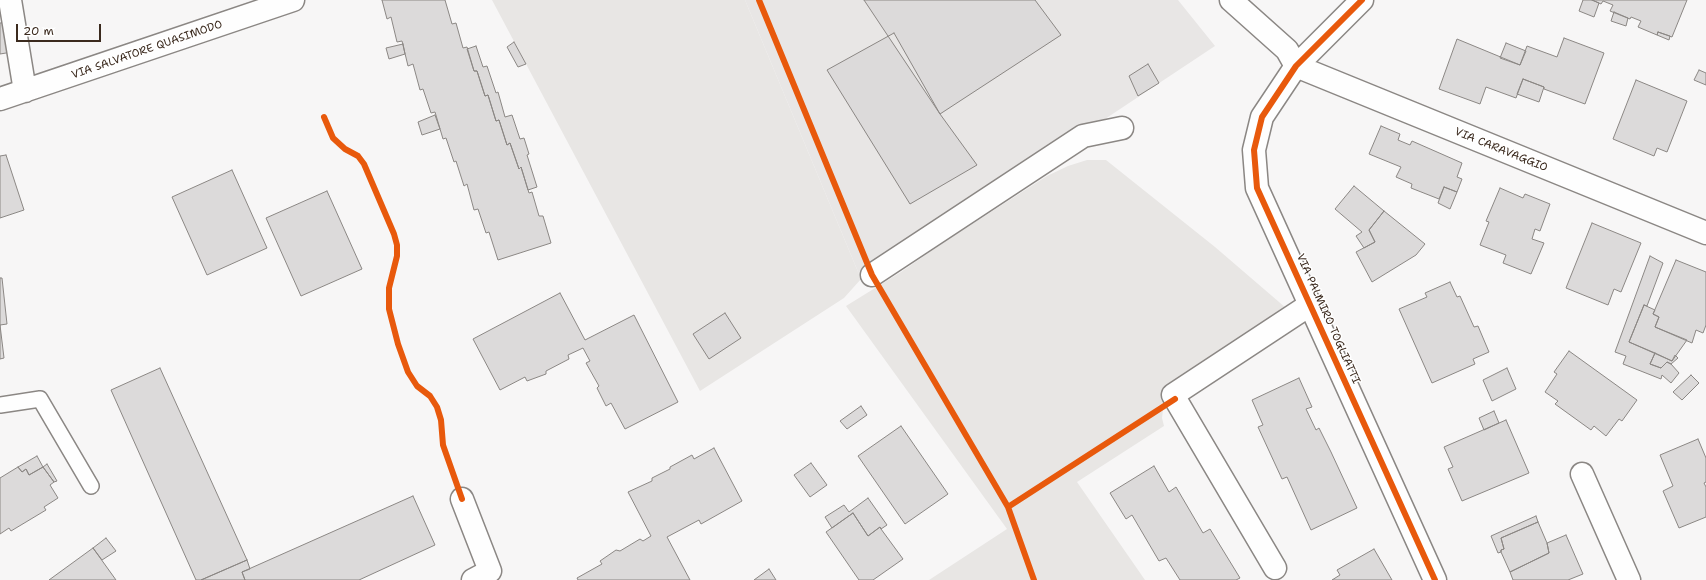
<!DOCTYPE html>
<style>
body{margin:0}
#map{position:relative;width:1706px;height:580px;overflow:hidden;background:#f7f6f6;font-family:"Shantell Sans",sans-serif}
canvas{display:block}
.scale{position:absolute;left:16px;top:24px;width:85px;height:18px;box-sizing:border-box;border:2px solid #3b2a1e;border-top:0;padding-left:5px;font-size:12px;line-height:14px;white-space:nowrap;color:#3b2a1e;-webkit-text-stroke:3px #fff;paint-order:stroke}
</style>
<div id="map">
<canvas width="1706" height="580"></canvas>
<div class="scale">20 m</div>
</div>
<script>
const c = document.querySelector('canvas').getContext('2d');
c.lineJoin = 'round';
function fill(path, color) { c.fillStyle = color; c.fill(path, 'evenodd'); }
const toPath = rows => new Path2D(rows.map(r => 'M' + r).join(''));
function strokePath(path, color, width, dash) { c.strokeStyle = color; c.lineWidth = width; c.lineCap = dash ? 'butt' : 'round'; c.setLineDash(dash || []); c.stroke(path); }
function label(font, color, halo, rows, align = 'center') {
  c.font = font + ' "Shantell Sans",sans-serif'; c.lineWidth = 3; c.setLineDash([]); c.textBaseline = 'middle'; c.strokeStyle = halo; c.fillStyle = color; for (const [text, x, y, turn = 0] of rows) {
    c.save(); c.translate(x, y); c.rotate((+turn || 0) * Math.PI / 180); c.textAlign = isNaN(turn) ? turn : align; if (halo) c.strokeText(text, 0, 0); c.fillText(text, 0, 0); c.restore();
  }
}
fill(toPath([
 [745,0,1178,0,1215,46,1105,119,1092,124,861,279]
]), '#e8e6e5');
fill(toPath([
 [492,0,745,0,861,279,844,298,700,391],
 [1087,160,1106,160,1215,247,1286,308,1169,401,1163,410,1162,418,1164,426,1077,482,1145,580,929,580,1007,529,846,306,901,272,944,242,1047,176,1068,166]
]), '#e8e6e4');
const building = toPath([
 [382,0,445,0,452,24,456,23,463,48,467,47,474,71,477,71,485,96,488,95,496,121,499,120,507,145,510,143,519,169,521,167,529,193,532,192,539,216,543,216,551,243,498,260,489,232,486,233,478,209,474,210,467,184,464,186,456,161,454,162,446,138,443,139,435,112,431,113,423,89,420,90,413,64,408,66,402,41,397,42,391,17,387,19,382,0],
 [864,0,1035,0,1061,35,940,114,864,0],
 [1583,0,1592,0,1599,3,1594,17,1579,11,1583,0],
 [1592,0,1687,0,1672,37,1658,32,1657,35,1638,27,1641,21,1631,17,1630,19,1610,11,1613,5,1603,1,1601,4,1592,0],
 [1614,12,1628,18,1626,26,1611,21,1614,12],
 [14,21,18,51,0,54,0,23,14,21],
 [1658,32,1670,36,1669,40,1657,35,1658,32],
 [894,33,940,114,977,165,910,204,827,70,894,33],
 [1564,38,1604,53,1585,104,1544,89,1544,87,1523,79,1516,98,1486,87,1480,104,1439,89,1457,39,1520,65,1527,46,1557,57,1564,38],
 [514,42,526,64,518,67,507,47,514,42],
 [1506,43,1526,51,1520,65,1500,58,1506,43],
 [403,44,405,54,389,59,386,48,403,44],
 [476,46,483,67,487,66,496,93,498,92,505,117,512,115,520,139,524,138,529,154,527,155,537,187,528,190,521,167,519,169,510,143,507,145,499,120,496,121,488,95,485,96,477,71,474,71,467,49,476,46],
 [1148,64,1159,83,1138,96,1129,76,1148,64],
 [1699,70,1706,73,1706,85,1694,80,1699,70],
 [1523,79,1544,87,1539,102,1517,94,1523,79],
 [1636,80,1687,101,1667,152,1657,148,1654,156,1613,139,1636,80],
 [435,115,440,129,422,135,418,122,435,115],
 [1381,126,1400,134,1398,140,1410,145,1412,141,1462,163,1457,177,1462,179,1457,192,1444,187,1439,199,1411,188,1412,184,1396,177,1401,167,1369,154,1381,126],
 [6,155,24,210,0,218,0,156,6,155],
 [232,170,267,248,207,275,172,197,232,170],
 [1354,186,1384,211,1369,230,1375,242,1364,248,1356,236,1362,232,1335,209,1354,186],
 [1444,187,1457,192,1450,209,1438,203,1444,187],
 [1500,188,1523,198,1525,194,1550,204,1540,231,1535,229,1532,239,1544,243,1531,274,1503,263,1506,255,1480,245,1489,222,1486,221,1500,188],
 [327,191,362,269,301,296,266,218,327,191],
 [1384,211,1425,244,1416,255,1372,282,1356,252,1375,242,1369,230,1384,211],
 [1592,223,1641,243,1621,292,1614,289,1608,305,1566,288,1592,223],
 [1650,256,1663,263,1647,306,1644,305,1629,342,1655,353,1650,364,1661,368,1667,362,1671,364,1679,373,1671,383,1662,375,1661,379,1623,364,1626,356,1615,352,1650,256],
 [1676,260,1706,272,1706,325,1703,333,1696,330,1692,343,1655,327,1659,317,1653,314,1676,260],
 [0,278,2,278,7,324,0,325,4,358,0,359,0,278],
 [1450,282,1457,297,1460,296,1474,327,1478,326,1489,352,1473,359,1475,364,1432,383,1399,309,1427,297,1425,293,1450,282],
 [560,293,585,340,634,315,678,402,625,429,611,403,606,406,597,388,599,386,586,363,590,361,583,348,568,355,569,359,546,371,546,374,527,381,525,377,500,390,473,339,560,293],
 [1644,305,1655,310,1653,314,1659,317,1655,327,1687,340,1672,361,1629,342,1644,305],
 [725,313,741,338,709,359,693,334,725,313],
 [1569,351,1637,400,1622,421,1619,419,1606,436,1594,426,1591,430,1555,404,1558,401,1545,392,1557,374,1554,372,1569,351],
 [1655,353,1672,361,1675,355,1678,358,1671,364,1667,362,1661,368,1650,364,1655,353],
 [160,368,247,560,201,580,196,580,111,390,160,368],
 [1507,368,1516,389,1492,401,1483,380,1507,368],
 [1691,375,1699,383,1682,400,1673,392,1691,375],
 [1299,378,1312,407,1306,409,1316,430,1319,428,1331,452,1357,508,1311,530,1287,477,1282,479,1258,427,1263,425,1252,400,1299,378],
 [861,406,867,415,847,429,840,421,861,406],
 [1494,411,1499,423,1484,430,1479,418,1494,411],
 [1506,420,1529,473,1462,501,1448,469,1453,467,1444,447,1506,420],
 [901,426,948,494,905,524,858,456,901,426],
 [1698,439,1706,458,1706,482,1704,483,1706,487,1706,517,1679,528,1663,491,1673,486,1660,455,1698,439],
 [714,448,742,501,701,524,699,520,667,537,690,580,578,580,577,578,602,564,600,561,616,550,620,551,640,539,643,541,651,536,628,492,652,481,652,478,670,469,670,467,692,455,694,459,714,448],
 [37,456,43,467,29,475,26,469,22,472,18,467,37,456],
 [811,463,827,485,810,497,794,475,811,463],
 [47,464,57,481,54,482,43,467,47,464],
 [1154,466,1169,492,1176,487,1203,533,1210,529,1240,578,1236,580,1180,580,1166,558,1159,561,1132,515,1126,519,1110,493,1154,466],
 [18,467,22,472,26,469,29,475,43,467,54,482,50,485,58,498,44,507,46,510,11,531,9,528,0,534,0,478,18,467],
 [413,496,435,545,359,580,245,580,242,572,413,496],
 [868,498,887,525,881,529,880,527,868,536,853,513,832,528,825,517,844,505,849,512,868,498],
 [853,513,868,536,880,527,881,529,903,559,873,580,859,580,826,532,853,513],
 [1536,516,1538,522,1501,538,1504,549,1501,550,1501,552,1498,553,1491,536,1536,516],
 [1538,522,1547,543,1549,553,1510,572,1501,552,1501,550,1504,549,1501,538,1538,522],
 [1566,535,1583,574,1568,580,1513,580,1510,572,1549,553,1547,543,1566,535],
 [106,538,116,551,102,560,93,548,106,538],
 [93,548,116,580,49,580,93,548],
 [1374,549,1392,580,1332,580,1340,575,1337,570,1374,549],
 [247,560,250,569,242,572,245,580,201,580,247,560],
 [769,569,776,580,754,580,769,569]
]);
fill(building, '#dcdada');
strokePath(building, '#8b8784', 1);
const service = toPath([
 [0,405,40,399,91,486]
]);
const minor = toPath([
 [10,0,25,91],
 [1231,0,1287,50,1296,66],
 [1362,0,1296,66,1262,117,1254,150,1257,188,1435,580],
 [1296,66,1706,233],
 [0,99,293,0],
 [872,275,1083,136,1122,128],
 [1582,474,1629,580],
 [462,499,490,571,473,580],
 [1275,568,1173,395,1311,304]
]);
strokePath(service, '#8b8784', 18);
strokePath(minor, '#8b8784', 25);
strokePath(service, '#fefefe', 15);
strokePath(minor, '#fefefe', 22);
strokePath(toPath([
 [759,0,872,275,1008,507,1034,580],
 [1362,0,1296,66,1262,117,1254,150,1257,188,1435,580],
 [324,117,333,138,345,149,358,156,364,164,394,234,397,245,397,256,389,288,389,309,398,344,408,372,417,386,430,396,437,407,441,420,443,445,462,499],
 [1008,507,1175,399]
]), '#e8590c', 6);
label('11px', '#3b2a1e', '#fff', [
 ["VIA SALVATORE QUASIMODO",147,50,-19],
 ["VIA CARAVAGGIO",1501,150,22],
 ["VIA PALMIRO TOGLIATTI",1328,319,66]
]);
</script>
